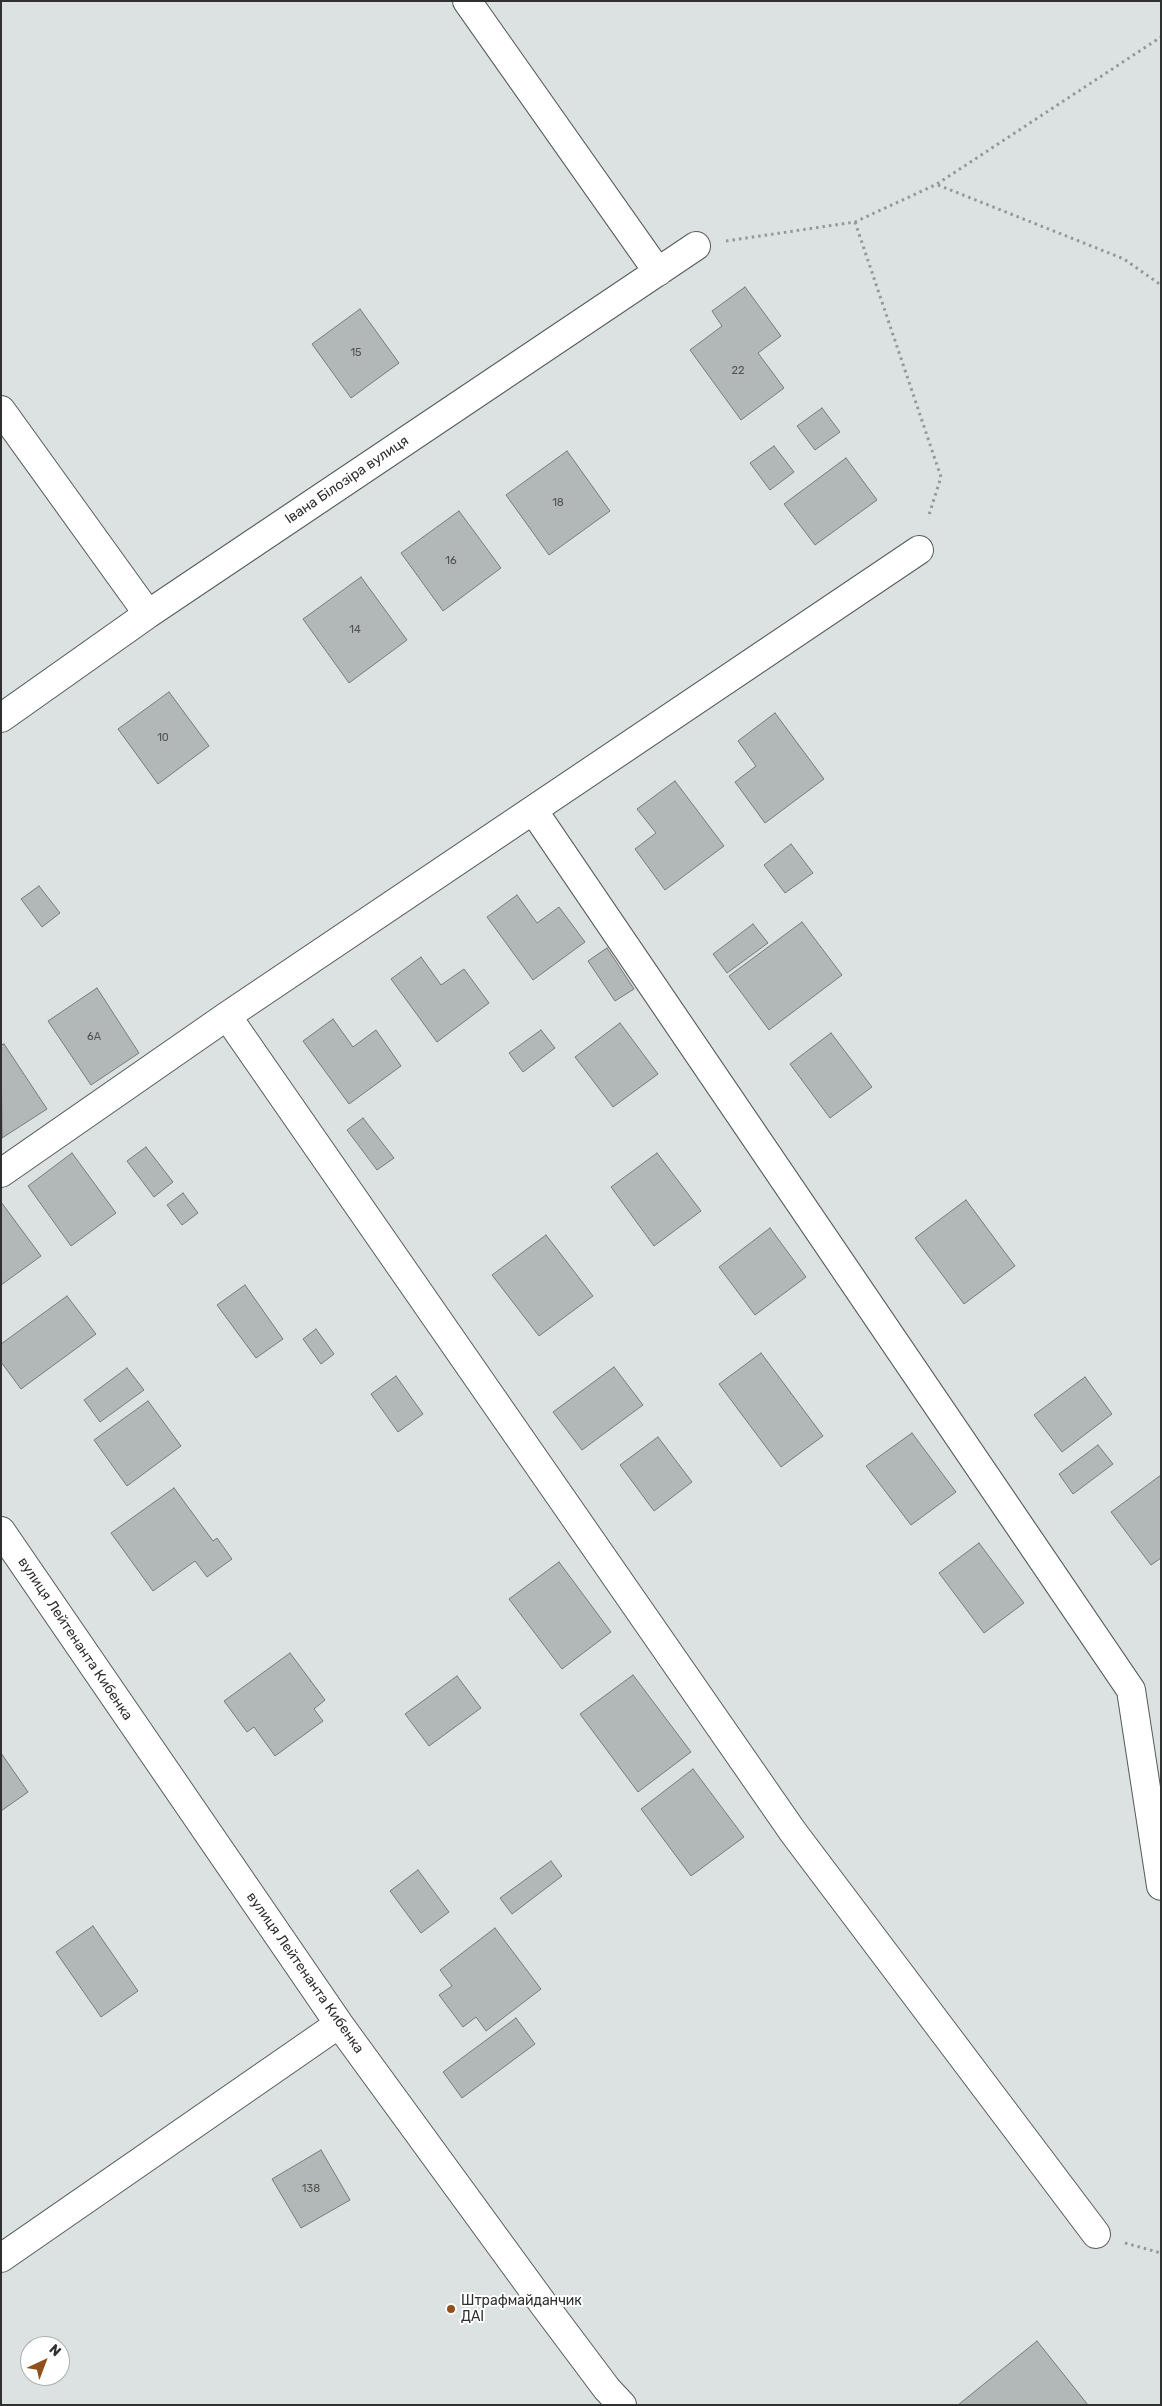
<!DOCTYPE html>
<meta charset="utf-8">
<style>
body{margin:0}
#map{position:relative;width:1162px;height:2406px;overflow:hidden;background:#dce2e2;font-family:Rubik,sans-serif}
canvas{display:block}
.frame{position:absolute;inset:0;border:2px solid #2f3131;pointer-events:none}
.north{position:absolute;left:20px;top:2336px;width:50px;height:50px;box-sizing:border-box;background:#fff;border:1px solid #acadad;border-radius:50%;rotate:43deg;font-size:14px;font-weight:700;line-height:20px;text-align:center;color:#2f3131}
.north::after{content:'';display:block;margin:auto;width:18px;height:22px;background:#91501b;clip-path:polygon(50% 0,100% 100%,50% 72%,0 100%)}
</style>
<div id="map">
<canvas width="1162" height="2406"></canvas>
<div class="frame"></div>
<div class="north">N</div>
</div>
<script>
const c = document.querySelector('canvas').getContext('2d');
c.lineJoin = 'round';
function fill(path, color) { c.fillStyle = color; c.fill(path, 'evenodd'); }
const toPath = rows => new Path2D(rows.map(r => 'M' + r).join(''));
function strokePath(path, color, width, dash) { c.strokeStyle = color; c.lineWidth = width; c.lineCap = dash ? 'butt' : 'round'; c.setLineDash(dash || []); c.stroke(path); }
function label(font, color, halo, rows, align = 'center') {
  c.font = font + ' Rubik,sans-serif'; c.lineWidth = 4; c.setLineDash([]); c.textBaseline = 'middle'; c.strokeStyle = halo; c.fillStyle = color; for (const [text, x, y, turn = 0] of rows) {
    c.save(); c.translate(x, y); c.rotate((+turn || 0) * Math.PI / 180); c.textAlign = isNaN(turn) ? turn : align; if (halo) c.strokeText(text, 0, 0); c.fillText(text, 0, 0); c.restore();
  }
}
const building = toPath([
 [745,287,781,336,758,353,784,388,741,420,690,350,722,326,712,311,745,287],
 [360,309,399,363,351,398,312,344,360,309],
 [822,408,840,432,815,450,797,426,822,408],
 [774,446,794,472,770,490,750,463,774,446],
 [567,451,610,511,549,555,506,495,567,451],
 [846,458,877,500,815,545,784,504,846,458],
 [459,511,501,568,443,611,401,553,459,511],
 [361,577,407,640,349,683,303,619,361,577],
 [169,692,209,746,158,784,118,729,169,692],
 [775,713,824,779,765,823,735,782,756,766,738,741,775,713],
 [675,781,724,846,665,890,635,849,656,833,637,809,675,781],
 [791,844,813,873,785,893,764,865,791,844],
 [39,886,60,913,42,927,21,899,39,886],
 [517,895,537,923,559,907,585,942,533,980,487,917,517,895],
 [802,922,842,975,769,1030,729,976,802,922],
 [753,924,768,943,727,973,713,954,753,924],
 [607,948,634,989,615,1001,588,961,607,948],
 [421,957,441,985,464,969,489,1003,437,1042,391,979,421,957],
 [97,988,139,1053,91,1085,48,1021,97,988],
 [333,1019,353,1047,376,1030,401,1066,349,1104,303,1041,333,1019],
 [620,1023,658,1074,613,1107,575,1057,620,1023],
 [541,1030,555,1048,523,1072,509,1053,541,1030],
 [831,1033,872,1087,830,1118,790,1064,831,1033],
 [4,1044,47,1109,2,1138,1,1045,4,1044],
 [363,1118,394,1158,377,1170,347,1130,363,1118],
 [146,1147,173,1182,154,1197,127,1161,146,1147],
 [72,1153,116,1213,71,1246,28,1186,72,1153],
 [657,1153,701,1211,654,1246,611,1187,657,1153],
 [183,1193,198,1213,182,1225,167,1205,183,1193],
 [966,1200,1015,1266,964,1304,915,1238,966,1200],
 [1,1202,41,1256,1,1285,1,1202],
 [770,1228,806,1277,755,1315,719,1267,770,1228],
 [546,1235,593,1296,539,1336,492,1275,546,1235],
 [245,1285,283,1339,256,1358,217,1305,245,1285],
 [67,1296,96,1334,21,1389,1,1362,1,1344,67,1296],
 [316,1329,334,1354,321,1364,303,1339,316,1329],
 [761,1353,823,1436,781,1467,719,1384,761,1353],
 [614,1367,643,1405,582,1450,553,1412,614,1367],
 [127,1368,144,1390,100,1422,84,1400,127,1368],
 [396,1376,423,1414,398,1432,371,1394,396,1376],
 [1085,1377,1112,1414,1062,1452,1034,1415,1085,1377],
 [148,1401,181,1446,127,1486,94,1440,148,1401],
 [912,1433,956,1492,911,1525,866,1466,912,1433],
 [658,1437,692,1482,654,1511,620,1465,658,1437],
 [1098,1445,1113,1464,1073,1494,1059,1474,1098,1445],
 [1161,1475,1161,1558,1151,1565,1111,1512,1161,1475],
 [174,1488,213,1541,217,1538,232,1559,207,1577,195,1561,153,1591,111,1533,174,1488],
 [979,1543,1024,1603,984,1633,939,1573,979,1543],
 [559,1562,611,1632,562,1669,509,1599,559,1562],
 [290,1653,325,1700,314,1709,323,1721,275,1756,254,1727,247,1732,224,1701,290,1653],
 [633,1675,691,1752,638,1792,580,1714,633,1675],
 [457,1676,481,1708,429,1746,405,1714,457,1676],
 [1,1753,28,1792,1,1811,1,1753],
 [693,1769,744,1837,691,1876,641,1809,693,1769],
 [551,1861,562,1876,512,1914,500,1898,551,1861],
 [418,1870,449,1912,421,1933,390,1891,418,1870],
 [93,1926,138,1991,101,2017,56,1952,93,1926],
 [495,1928,541,1989,486,2031,476,2017,463,2027,439,1995,452,1986,440,1970,495,1928],
 [516,2018,535,2044,462,2098,443,2072,516,2018],
 [321,2150,350,2200,301,2228,272,2179,321,2150],
 [1037,2341,1088,2405,958,2405,1037,2341]
]);
fill(building, '#b2b8b7');
strokePath(building, '#757b7a', 1);
const minor = toPath([
 [467,1,658,272],
 [1,410,148,614],
 [1,718,148,614,696,246],
 [533,810,1131,1690,1161,1886],
 [227,1016,793,1832,1096,2234],
 [1,1173,227,1016,919,550],
 [1,1531,339,2024,544,2305,607,2389,622,2405],
 [1,2258,339,2024]
]);
strokePath(minor, '#555b5a', 30);
strokePath(toPath([
 [938,185,1124,259,1161,285],
 [855,222,941,477,928,518],
 [726,241,855,222,937,184,1161,37],
 [1125,2243,1161,2253]
]), '#939898', 3, [2.5, 4]);
strokePath(minor, '#fff', 28);
for (const [x, y, r, color] of [
 [451,2309,5,"#91501b"]
]) { const dot = new Path2D(); dot.arc(x, y, r, 0, 2 * Math.PI); c.fillStyle = color; c.fill(dot); strokePath(dot, '#fff', 2); }
label('11px', '#505352', null, [
 ["15",356,353],
 ["22",738,371],
 ["18",558,503],
 ["16",451,561],
 ["14",355,630],
 ["10",163,738],
 ["6А",94,1037],
 ["138",311,2189]
]);
label('14px', '#2f3131', '#fff', [
 ["Івана Білозіра вулиця",347,480,-34],
 ["вулиця Лейтенанта Кибенка",75,1639,56],
 ["вулиця Лейтенанта Кибенка",305,1973,55]
]);
label('14px', '#2f3131', '#fff', [
 ["Штрафмайданчик",461,2301],
 ["ДАІ",461,2317]
], 'left');
</script>
